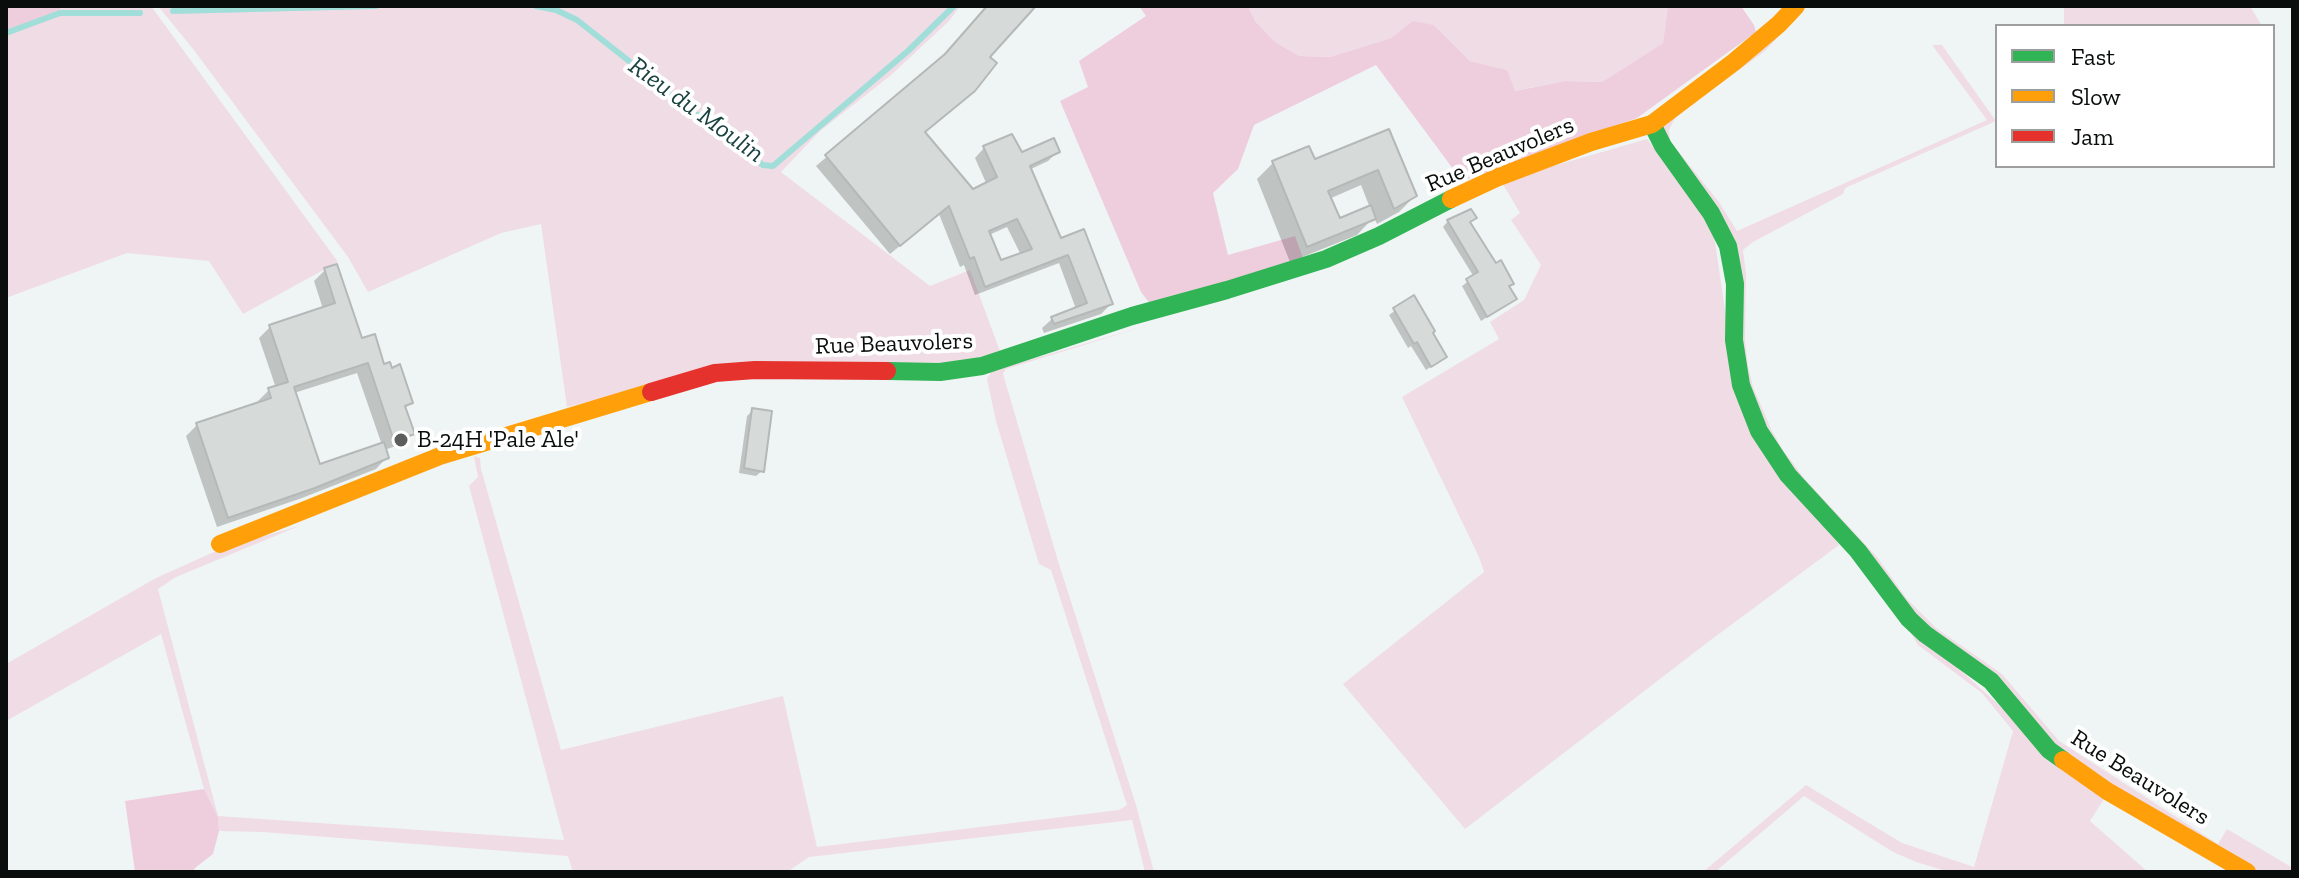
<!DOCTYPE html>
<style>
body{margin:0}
#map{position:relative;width:2299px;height:878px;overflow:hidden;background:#eff5f4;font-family:"Zilla Slab",serif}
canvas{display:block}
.frame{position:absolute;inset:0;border:8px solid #090d0c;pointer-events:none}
.legend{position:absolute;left:1995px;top:24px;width:280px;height:144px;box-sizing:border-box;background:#fff;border:2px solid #9d9e9e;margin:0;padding:10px 14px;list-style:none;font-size:24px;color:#090d0c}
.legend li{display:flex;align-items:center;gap:16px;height:40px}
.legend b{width:40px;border:2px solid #9d9e9e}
</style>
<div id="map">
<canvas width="2299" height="878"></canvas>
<div class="frame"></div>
<ul class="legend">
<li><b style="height:10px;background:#30b455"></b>Fast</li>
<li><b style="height:10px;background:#ff9f0a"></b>Slow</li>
<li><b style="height:10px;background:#e5322d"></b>Jam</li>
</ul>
</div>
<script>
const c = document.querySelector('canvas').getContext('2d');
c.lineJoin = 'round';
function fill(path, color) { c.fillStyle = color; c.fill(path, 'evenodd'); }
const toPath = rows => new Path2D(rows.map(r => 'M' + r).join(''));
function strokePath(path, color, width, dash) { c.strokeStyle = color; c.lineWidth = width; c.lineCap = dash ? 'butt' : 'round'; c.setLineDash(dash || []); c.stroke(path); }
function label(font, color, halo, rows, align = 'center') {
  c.font = font + ' "Zilla Slab",serif'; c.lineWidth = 8; c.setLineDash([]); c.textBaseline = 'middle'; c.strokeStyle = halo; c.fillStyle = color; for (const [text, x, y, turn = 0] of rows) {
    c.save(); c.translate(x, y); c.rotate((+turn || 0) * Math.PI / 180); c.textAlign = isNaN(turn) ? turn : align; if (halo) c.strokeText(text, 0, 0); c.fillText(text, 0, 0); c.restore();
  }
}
fill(toPath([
 [60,6,151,6,338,262,243,314,209,261,127,253,6,298,6,32,60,13],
 [158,6,960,6,949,21,890,76,820,131,781,172,930,286,970,270,1001,354,955,363,753,362,567,407,541,224,501,233,368,292,348,257,193,49],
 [1248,6,1668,6,1663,43,1602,82,1565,81,1514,91,1507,70,1470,61,1434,25,1413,22,1391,38,1330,57,1299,56,1275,42,1255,21],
 [1802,6,1807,6,1765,51,1676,116,1669,130,1670,141,1719,202,1737,231,1987,120,1932,45,1942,45,1996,121,1845,188,1843,194,1753,242,1743,250,1746,274,1745,340,1748,366,1753,387,1772,431,1783,450,1804,478,1877,557,1907,599,1936,628,2002,674,2059,741,2218,844,2227,829,2293,868,2293,872,2259,872,2218,845,2201,839,2146,807,2105,782,2056,745,1999,682,1987,672,1932,635,1915,619,1867,554,1790,471,1774,448,1755,411,1742,374,1738,325,1739,281,1736,249,1729,232,1668,145,1662,130,1663,121,1707,87,1729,74,1769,40],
 [2064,6,2250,6,2262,26,2064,26],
 [1647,139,1712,222,1734,371,1839,545,1708,642,1465,829,1343,684,1484,572,1479,557,1402,397,1499,339,1490,322,1524,300,1541,265,1511,220,1520,213,1501,181],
 [1152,324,1006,369,1003,374,1058,561,1136,805,1154,872,1145,872,1132,820,809,857,787,872,573,872,568,856,263,832,219,831,218,817,204,789,161,634,6,721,6,664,156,578,223,548,299,526,176,577,158,589,218,816,564,840,469,486,478,477,474,456,480,458,481,469,561,750,783,696,817,847,1119,810,1127,805,1051,570,1039,564,996,421,987,379,992,371],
 [1901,617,2104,799,2090,821,2148,872,1949,872,1916,862,1893,852,1804,796,1715,872,1703,872,1806,785,1902,843,1974,867,2013,731,1982,693,1918,645]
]), '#f0dce5');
fill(toPath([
 [6,6,60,6,60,13,6,32],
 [1139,6,1248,6,1255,21,1275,42,1299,56,1330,57,1391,38,1413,21,1434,25,1470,61,1507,70,1515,91,1565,81,1602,82,1663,43,1668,6,1741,6,1754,25,1756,32,1637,118,1462,181,1376,65,1254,125,1238,169,1213,193,1228,255,1295,236,1303,258,1151,305,1141,292,1060,101,1088,87,1079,61,1146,16],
 [204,789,218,817,219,831,213,854,195,868,193,872,135,872,125,801]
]), '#eecedd');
fill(toPath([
 [988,6,1033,6,923,133,972,192,987,185,975,158,984,148,1021,155,1058,151,1048,161,1029,170,1060,240,1111,304,1101,314,1044,333,1042,328,1052,319,1076,309,1059,263,975,295,964,265,960,267,939,214,890,254,816,166,941,60],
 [1007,227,1021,255,1000,263,989,235],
 [1388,131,1415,196,1399,212,1377,224,1374,217,1357,235,1290,262,1257,179,1273,163,1314,162],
 [1361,185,1370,208,1339,221,1329,199],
 [1448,221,1469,223,1495,266,1512,283,1508,288,1515,299,1481,321,1462,286,1474,277,1443,227],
 [325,270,361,340,411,403,404,409,413,433,402,444,384,450,387,457,376,469,302,498,217,527,186,436,197,425,259,404,258,401,269,390,276,388,259,338,270,327,323,309,314,281],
 [357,373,382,445,318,467,294,393],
 [1413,298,1445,357,1426,370,1411,346,1408,348,1389,315],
 [753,410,762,471,756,476,739,473,747,416]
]), '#0003');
strokePath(toPath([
 [536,6,556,10,577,20,743,151,763,165,773,166,908,51,954,6],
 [173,11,376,6],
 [6,33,60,13,140,13]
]), '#a1ded9', 6);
const building = toPath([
 [987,6,1036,6,990,57,997,63,975,91,925,132,973,189,997,177,983,146,1012,134,1022,152,1054,138,1060,152,1030,166,1061,238,1084,229,1113,304,1054,324,1051,317,1087,303,1068,255,985,287,974,257,970,259,949,206,900,246,825,155,945,54,987,6],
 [1017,219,1032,249,1001,260,989,231,1017,219],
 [1389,129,1417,196,1394,209,1378,170,1328,191,1340,218,1371,205,1376,219,1307,247,1272,161,1309,146,1315,159,1389,129],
 [1471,209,1477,218,1470,222,1496,263,1501,260,1514,284,1509,286,1517,299,1487,317,1466,279,1478,272,1447,220,1471,209],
 [337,264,362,338,375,334,384,364,390,362,392,368,400,364,413,403,405,406,415,434,394,441,368,363,294,387,320,464,384,442,389,458,315,488,228,518,196,423,271,398,268,388,288,382,269,325,335,303,324,268,337,264],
 [1414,295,1435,331,1433,333,1447,357,1431,367,1417,342,1414,344,1393,308,1414,295],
 [752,408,772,411,764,472,744,468,752,408]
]);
fill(building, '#d6dbda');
strokePath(building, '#b4b9b8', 2);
strokePath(toPath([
 [1652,124,1663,146,1711,213,1728,246,1735,284,1734,340,1741,385,1759,431,1788,475,1858,551,1909,619,1925,634,1991,681,2049,750,2063,760],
 [887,371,940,372,982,366,1132,316,1227,290,1326,259,1379,236,1451,199]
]), '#30b455', 18);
strokePath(toPath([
 [1451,199,1496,178,1591,142,1652,124,1734,62,1779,24,1796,6],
 [220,544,440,456,651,392],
 [2063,760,2107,791,2247,872]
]), '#ff9f0a', 18);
strokePath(toPath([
 [651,392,715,373,755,370,887,371]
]), '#e5322d', 18);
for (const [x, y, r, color] of [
 [401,440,8,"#5a5e5d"]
]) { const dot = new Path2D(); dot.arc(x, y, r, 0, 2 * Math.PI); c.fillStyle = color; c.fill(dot); strokePath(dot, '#fff', 3); }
label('24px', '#090d0c', '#fff', [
 ["Rue Beauvolers",1500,155,-23],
 ["Rue Beauvolers",894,344,-2],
 ["Rue Beauvolers",2140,778,32]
]);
label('24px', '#090d0c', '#fff', [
 ["B-24H 'Pale Ale'",417,440]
], 'left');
label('italic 26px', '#1a4240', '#fff', [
 ["Rieu du Moulin",696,110,36]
]);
</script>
